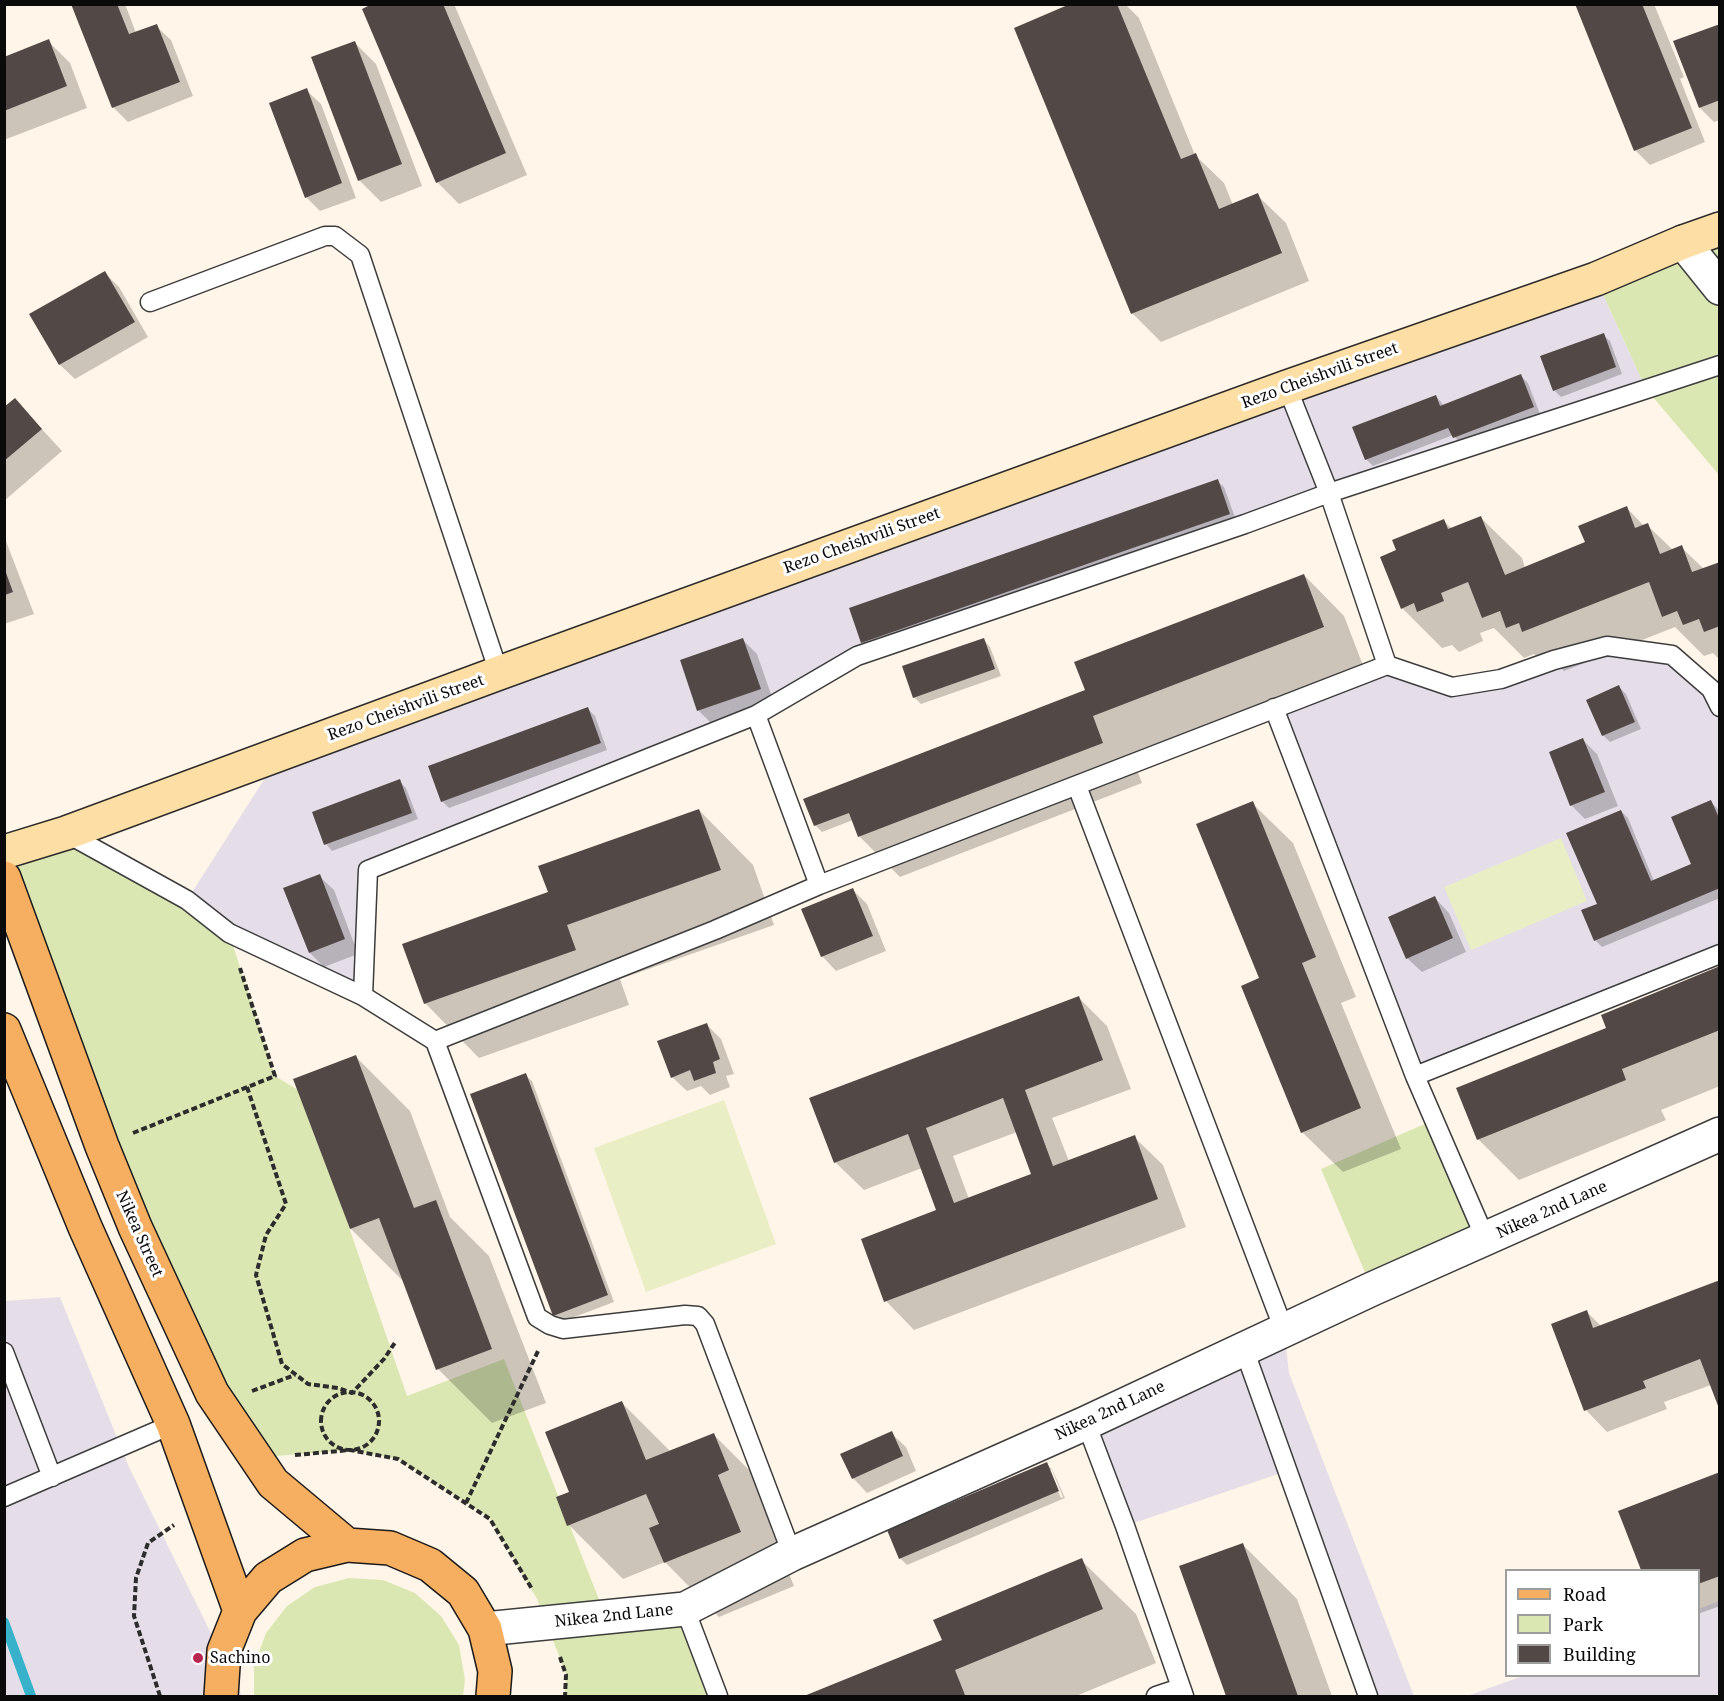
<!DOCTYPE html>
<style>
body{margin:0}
#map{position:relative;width:1724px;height:1701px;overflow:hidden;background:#fff5e8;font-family:"Noto Serif",serif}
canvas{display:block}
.frame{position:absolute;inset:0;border:6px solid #0a0a0a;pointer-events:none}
.legend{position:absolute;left:1505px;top:1569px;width:195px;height:108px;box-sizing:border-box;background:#fff;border:2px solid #9d9d9d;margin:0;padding:8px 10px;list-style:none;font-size:18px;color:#0a0a0a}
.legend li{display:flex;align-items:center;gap:12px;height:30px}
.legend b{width:30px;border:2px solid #9d9d9d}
</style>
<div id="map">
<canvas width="1724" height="1701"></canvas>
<div class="frame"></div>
<ul class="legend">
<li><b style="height:8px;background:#f6ae61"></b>Road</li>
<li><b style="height:16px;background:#dae7b3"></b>Park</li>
<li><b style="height:16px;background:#524947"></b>Building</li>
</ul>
</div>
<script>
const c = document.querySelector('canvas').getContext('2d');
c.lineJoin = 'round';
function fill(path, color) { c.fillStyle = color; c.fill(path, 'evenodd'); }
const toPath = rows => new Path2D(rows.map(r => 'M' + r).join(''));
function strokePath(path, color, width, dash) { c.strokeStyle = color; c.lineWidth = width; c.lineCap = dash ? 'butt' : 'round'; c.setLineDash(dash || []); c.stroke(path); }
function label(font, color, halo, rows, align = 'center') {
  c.font = font + ' "Noto Serif",serif'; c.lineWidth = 6; c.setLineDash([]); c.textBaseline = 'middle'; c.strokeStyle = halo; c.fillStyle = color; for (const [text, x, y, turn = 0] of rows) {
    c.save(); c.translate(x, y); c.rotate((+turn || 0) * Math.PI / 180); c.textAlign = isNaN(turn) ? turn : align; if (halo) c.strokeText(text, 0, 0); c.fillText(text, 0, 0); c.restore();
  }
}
fill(toPath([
 [1596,279,1646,389,857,656,756,715,369,870,363,996,187,900,265,778,1287,387],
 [1607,646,1672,655,1719,707,1719,954,1415,1076,1274,708,1387,665,1452,687],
 [60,1297,129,1467,242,1696,5,1696,5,1301],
 [1284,1330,1289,1373,1414,1696,1368,1696,1287,1471,1125,1526,1086,1423],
 [1719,1601,1719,1696,1467,1696,1523,1676,1698,1676,1699,1609]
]), '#e5dee9');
fill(toPath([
 [1719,229,1719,475,1646,389,1596,279],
 [66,833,229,933,275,1076,303,1093,407,1396,504,1359,606,1617,685,1609,718,1696,565,1696,566,1674,537,1599,490,1518,398,1459,350,1450,276,1456,261,1466,212,1393,5,852],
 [1434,1120,1486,1240,1372,1289,1321,1169],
 [349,1578,383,1580,415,1593,441,1616,459,1645,465,1680,463,1696,254,1696,254,1666,266,1633,287,1606,315,1587]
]), '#dae7b3');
fill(toPath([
 [1561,838,1587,901,1471,950,1444,887],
 [724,1100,776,1244,646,1292,594,1148]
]), '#eaeec5');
fill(toPath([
 [73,4,125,4,136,33,156,26,171,40,193,96,128,122,113,107],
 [376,4,454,4,527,175,459,204,437,182],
 [1074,4,1125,4,1139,18,1195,155,1224,183,1233,205,1257,195,1286,223,1309,281,1161,342,1133,314,1016,29],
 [1576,4,1654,4,1684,77,1680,79,1705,142,1650,165,1635,150],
 [1720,26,1720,120,1714,122,1700,108],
 [48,41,70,63,87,108,4,140,4,58],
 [354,42,376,64,422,186,381,202,359,180],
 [306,90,321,104,356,198,320,211,306,197],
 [105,273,119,287,148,337,75,379,60,365,31,315],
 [1603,335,1610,341,1622,374,1561,397,1554,390],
 [1521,376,1528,383,1540,414,1461,444,1453,435,1373,466,1366,459,1436,396,1444,406],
 [15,400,62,451,4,501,4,409],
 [1217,481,1224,487,1236,520,869,649,862,642],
 [1627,508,1644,526,1647,525,1673,550,1681,547,1704,569,1720,563,1720,660,1713,653,1704,656,1675,627,1564,671,1557,664,1548,667,1534,654,1524,658,1494,628,1480,633,1483,641,1459,652,1452,645,1442,648,1402,608,1398,551,1444,521,1452,529,1481,518,1522,558,1525,568,1587,543],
 [4,536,34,614,4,624],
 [1304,575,1344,616,1364,668,1132,757,1142,783,900,877,860,837,853,820,822,832,815,825,1087,691],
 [743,640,757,654,774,703,712,724,698,710],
 [984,640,990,647,1001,676,921,704,914,697],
 [1619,687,1626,694,1641,729,1610,742,1603,735],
 [588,709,595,716,607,750,449,808,442,801],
 [1583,740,1597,754,1618,806,1585,819,1571,805],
 [399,781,406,788,418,819,332,851,326,844],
 [1711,802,1717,808,1720,813,1720,898,1602,947,1595,940,1599,905,1621,811,1628,818,1654,881,1693,865],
 [1252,803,1293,843,1356,997,1341,1003,1401,1149,1343,1172,1302,1132,1261,979],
 [699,810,753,865,774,925,620,979,629,1005,479,1058,425,1003,550,893],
 [319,876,334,890,358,954,324,967,310,953],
 [853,890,867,904,886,951,836,971,822,956],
 [1435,898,1449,913,1466,952,1422,972,1407,958],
 [1720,968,1720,1086,1661,1110,1666,1120,1519,1180,1478,1139,1608,1029],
 [1079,998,1107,1026,1131,1089,1052,1118,1069,1161,1134,1137,1163,1165,1186,1227,914,1330,886,1301,938,1211,922,1168,864,1190,835,1162],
 [1017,1132,1033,1175,969,1199,953,1156],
 [706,1024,721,1039,734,1074,726,1076,730,1087,710,1095,701,1086,687,1091,672,1077],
 [356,1057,410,1111,450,1217,489,1256,546,1403,492,1423,438,1369,404,1282,351,1229,295,1080],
 [525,1075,532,1081,614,1302,561,1322,554,1316],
 [1720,1281,1711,1385,1664,1402,1667,1409,1607,1432,1586,1410,1553,1325,1587,1312,1601,1326],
 [622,1403,671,1452,714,1435,768,1489,782,1524,771,1529,794,1586,719,1617,665,1562,623,1579,569,1525,571,1493],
 [891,1433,906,1447,916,1471,867,1493,853,1478],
 [1047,1464,1053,1471,1065,1498,907,1565,900,1558],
 [1049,1470,1052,1470,1063,1497,1061,1498],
 [1720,1473,1720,1606,1698,1614,1698,1570,1642,1570,1620,1511],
 [1243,1545,1297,1599,1332,1696,1227,1696,1181,1567],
 [1081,1560,1136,1614,1156,1663,1076,1696,808,1696,944,1640]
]), '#0003');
strokePath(toPath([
 [4,1622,31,1696]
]), '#37b2ca', 10);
fill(toPath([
 [71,4,117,4,129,34,157,24,180,82,112,108],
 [372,4,443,4,506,153,436,183,362,9],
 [1070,4,1117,4,1181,159,1196,153,1219,209,1258,193,1282,253,1131,314,1014,28],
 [1575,4,1642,4,1692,128,1634,151],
 [1720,24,1720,100,1699,108,1673,41],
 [49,39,67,86,4,111,4,57],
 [355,41,402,164,358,181,311,57],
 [307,88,342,183,305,198,269,103],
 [105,271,135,322,59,365,29,314],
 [1604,333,1616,367,1553,391,1540,356],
 [1521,374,1534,407,1453,438,1448,428,1365,460,1352,427,1436,395,1440,406],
 [15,398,42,429,4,461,4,407],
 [1218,479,1230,514,861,643,849,608],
 [1627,506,1635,528,1648,523,1660,554,1682,545,1692,572,1720,562,1720,626,1704,632,1699,619,1683,625,1677,611,1662,617,1649,582,1522,632,1519,623,1506,628,1500,611,1482,618,1468,582,1441,593,1444,601,1417,612,1414,603,1401,609,1380,557,1396,550,1392,540,1444,519,1448,529,1481,516,1505,575,1585,542,1578,526],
 [5,570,13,592,5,595],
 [1304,574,1324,627,1093,716,1103,743,858,837,849,813,814,826,803,799,1085,690,1074,662],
 [743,638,761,689,697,711,680,660],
 [984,638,995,669,913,698,902,666],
 [1619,685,1635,722,1602,736,1586,700],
 [588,707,601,743,441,802,428,766],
 [1583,738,1605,792,1570,806,1549,752],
 [400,779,412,813,324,845,312,812],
 [1711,800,1720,820,1720,888,1594,941,1581,910,1597,904,1566,833,1621,810,1651,881,1691,864,1671,817],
 [1253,801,1316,957,1302,963,1361,1108,1301,1133,1241,986,1259,978,1196,824],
 [699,809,721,870,567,925,576,950,424,1004,402,944,548,892,538,866],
 [320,874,345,939,309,953,283,888],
 [853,888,873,936,821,957,801,909],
 [1435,896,1453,938,1406,959,1388,917],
 [1720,966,1720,1030,1622,1069,1626,1080,1477,1140,1456,1088,1606,1028,1601,1015],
 [1079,996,1103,1060,1025,1090,1053,1166,1135,1135,1158,1199,884,1302,861,1239,936,1210,908,1134,834,1163,809,1098],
 [1003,1098,1031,1174,954,1203,926,1128],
 [707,1023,720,1059,713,1062,716,1073,694,1081,690,1070,671,1078,657,1041],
 [356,1055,414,1208,436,1200,492,1349,436,1370,379,1218,350,1229,293,1079],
 [526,1073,608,1295,553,1316,470,1094],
 [1720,1280,1720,1411,1700,1359,1643,1381,1646,1388,1584,1411,1551,1324,1587,1310,1593,1328],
 [622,1401,646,1460,714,1433,729,1470,718,1475,741,1532,664,1563,649,1528,659,1524,646,1494,567,1526,556,1497,569,1492,545,1432],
 [892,1431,903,1456,852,1479,840,1454],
 [1047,1462,1059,1491,899,1559,887,1530],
 [1720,1472,1720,1576,1698,1584,1698,1570,1641,1570,1618,1511],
 [1243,1543,1298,1696,1226,1696,1179,1566],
 [1082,1558,1103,1609,955,1670,965,1695,961,1696,804,1696,942,1640,933,1620]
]), '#524947');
const service = toPath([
 [150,302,325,236,335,236,360,255,499,673],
 [1287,387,1329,493,1387,665],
 [1274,708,1415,1076,1486,1240],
 [756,715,819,885],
 [1077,786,1284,1330],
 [66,833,187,900,229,933,363,996,435,1041,537,1317,550,1325,563,1329,685,1315,698,1316,705,1324,792,1554],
 [363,996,368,870,756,715,857,656,1245,524,1329,493,1720,365],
 [435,1041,715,930,819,885,1387,665,1452,687,1501,679,1554,660,1607,646,1672,655,1711,689,1720,707],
 [1415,1076,1720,954],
 [1244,1349,1368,1696],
 [4,1352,52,1477],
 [1086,1423,1125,1526,1184,1696],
 [4,1497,173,1424],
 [685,1609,718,1696],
 [1156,1696,1180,1688]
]);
const minor = toPath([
 [1683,242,1720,288],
 [485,1629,685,1609,792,1554,1086,1423,1372,1289,1720,1134]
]);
const secondary = toPath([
 [4,852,66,833,499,673,1287,387,1596,279,1683,242,1720,229]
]);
const primary = toPath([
 [4,878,102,1146,135,1227,212,1393,273,1483,347,1545],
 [4,1030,85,1227,173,1424,240,1611],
 [221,1696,224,1651,240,1611,268,1578,305,1555,347,1545,390,1548,430,1565,463,1592,485,1629,495,1671,493,1696]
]);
strokePath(service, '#3d3d3d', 21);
strokePath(minor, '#3d3d3d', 36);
strokePath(secondary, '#2c2c2c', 36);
strokePath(primary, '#1b1b1b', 36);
strokePath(toPath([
 [247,1087,286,1204,266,1235,256,1275,282,1364,308,1384,338,1388,352,1393,384,1359,396,1341],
 [133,1133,275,1076,240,968],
 [252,1391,295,1375],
 '321 1421a29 29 0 1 1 58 0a29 29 0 1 1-58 0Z',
 [295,1455,350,1450,398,1459,490,1519,532,1589],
 [466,1503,539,1349],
 [560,1657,566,1675,565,1696],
 [160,1696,134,1616,136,1578,148,1543,174,1525]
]), '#2c2c2c', 4, [6, 3]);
strokePath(service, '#fff', 18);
strokePath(minor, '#fff', 33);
strokePath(secondary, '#fddea4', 33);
strokePath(primary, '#f6ae61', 33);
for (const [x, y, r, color] of [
 [198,1658,6,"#b6264f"]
]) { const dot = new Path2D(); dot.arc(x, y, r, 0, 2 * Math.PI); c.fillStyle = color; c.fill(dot); strokePath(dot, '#fff', 2); }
label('16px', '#0a0a0a', '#fff', [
 ["Rezo Cheishvili Street",1320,376,-20],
 ["Rezo Cheishvili Street",862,541,-20],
 ["Rezo Cheishvili Street",406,708,-20],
 ["Nikea 2nd Lane",1552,1210,-24],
 ["Nikea Street",139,1234,66],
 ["Nikea 2nd Lane",1110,1411,-25],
 ["Nikea 2nd Lane",614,1616,-6]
]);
label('16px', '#0a0a0a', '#fff', [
 ["Sachino",210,1658]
], 'left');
</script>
